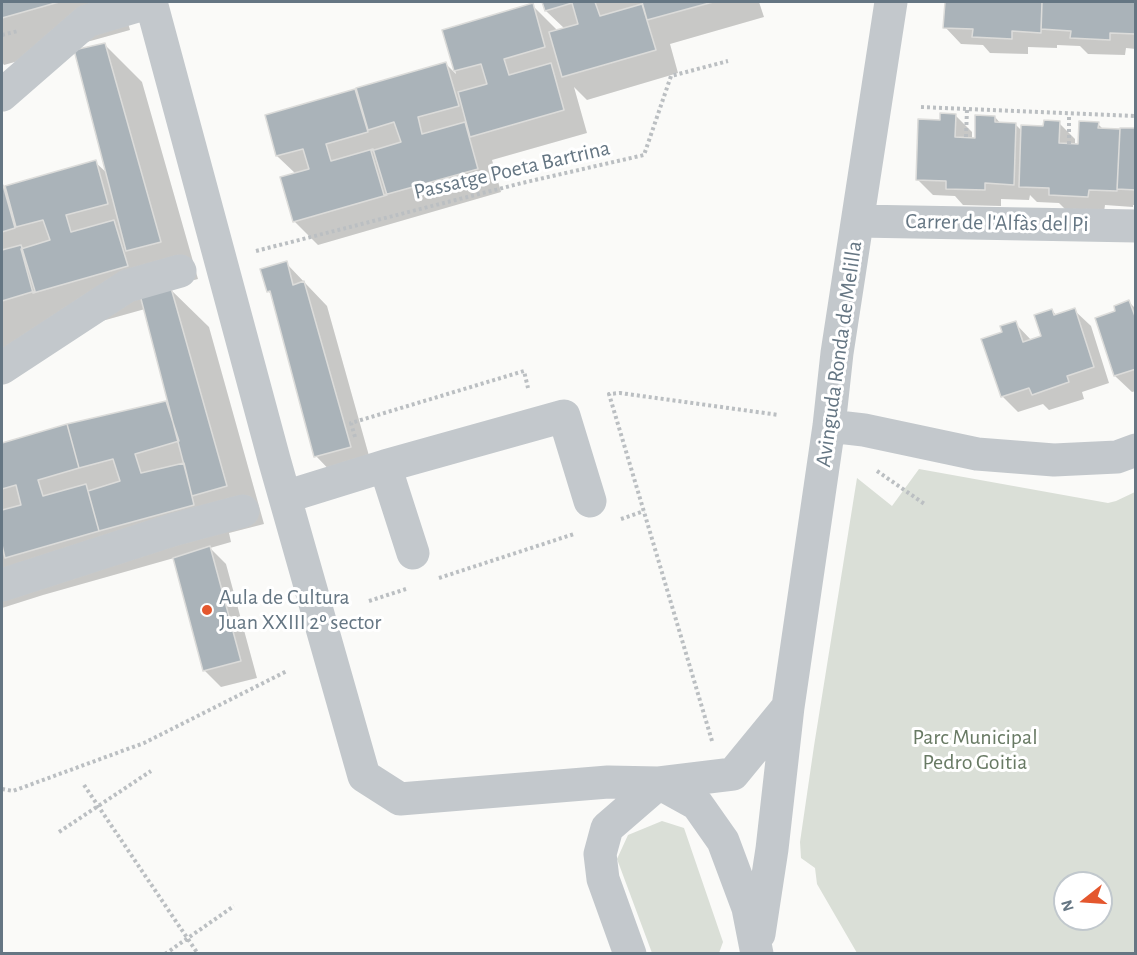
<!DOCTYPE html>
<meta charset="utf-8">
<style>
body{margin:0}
#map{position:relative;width:1137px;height:955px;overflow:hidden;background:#fafaf8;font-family:"Alegreya Sans",sans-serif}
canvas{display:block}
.frame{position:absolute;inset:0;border:3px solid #657683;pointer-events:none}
.north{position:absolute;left:1053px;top:871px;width:60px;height:60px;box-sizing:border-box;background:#fff;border:2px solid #c1c8cd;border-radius:50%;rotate:253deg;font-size:16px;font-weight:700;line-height:24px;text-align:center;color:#657683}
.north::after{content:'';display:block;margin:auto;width:21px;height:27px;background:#e4572e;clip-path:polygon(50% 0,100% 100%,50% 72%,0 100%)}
</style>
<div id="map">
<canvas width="1137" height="955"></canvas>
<div class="frame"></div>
<div class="north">N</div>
</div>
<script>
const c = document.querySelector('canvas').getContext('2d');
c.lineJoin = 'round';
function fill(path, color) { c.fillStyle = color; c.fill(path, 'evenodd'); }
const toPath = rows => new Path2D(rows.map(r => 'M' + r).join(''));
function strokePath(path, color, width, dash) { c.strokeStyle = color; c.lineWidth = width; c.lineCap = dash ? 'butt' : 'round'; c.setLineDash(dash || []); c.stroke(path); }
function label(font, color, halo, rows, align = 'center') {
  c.font = font + ' "Alegreya Sans",sans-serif'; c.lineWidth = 6; c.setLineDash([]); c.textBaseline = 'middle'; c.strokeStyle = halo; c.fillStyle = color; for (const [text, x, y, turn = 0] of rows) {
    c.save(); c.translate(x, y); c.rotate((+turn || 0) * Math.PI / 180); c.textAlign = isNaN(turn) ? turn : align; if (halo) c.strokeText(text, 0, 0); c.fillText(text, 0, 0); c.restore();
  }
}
fill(toPath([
 [919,469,1108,503,1116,501,1135,492,1135,953,857,953,817,884,815,868,801,858,800,842,814,746,857,478,892,506],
 [1065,883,1101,883,1101,919,1065,919],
 [662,821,684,828,723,942,719,953,652,953,617,859,628,835]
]), '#dadfd7');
fill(toPath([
 [2,2,122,2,130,30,4,65,2,62],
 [543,2,759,2,764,17,670,44,678,73,587,100,574,87,587,133,492,160,501,192,318,245,294,221,296,174,277,156,266,116,446,64,456,74,444,31,532,5,556,29,557,32,565,29,546,11],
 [946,2,1136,2,1136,49,1126,48,1125,55,1088,54,1080,46,1057,45,1057,48,1028,47,1028,54,990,53,983,45,961,44,945,27],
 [105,45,142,82,198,279,168,287,209,327,264,524,229,533,231,542,210,548,226,564,257,678,221,687,204,670,174,558,43,595,2,608,2,446,68,426,166,402,171,408,145,309,2,349,2,187,8,193,95,162,108,174],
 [956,116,972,132,972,139,976,139,995,117,1001,124,1015,124,1023,132,1045,128,1059,123,1075,139,1075,146,1080,146,1098,124,1104,130,1136,130,1136,205,1133,205,1133,207,1105,205,1104,212,1067,211,1059,203,1037,202,1030,195,1029,200,1001,199,1001,206,963,205,955,196,933,195,917,179,942,121],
 [286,263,327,306,373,470,339,480,316,456,272,295,268,291],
 [1129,302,1136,309,1136,391,1132,392,1115,376,1117,312],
 [1052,310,1057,316,1074,310,1091,326,1109,383,1082,392,1084,399,1049,410,1043,404,1018,412,1002,396,1004,333,1015,323,1032,341,1043,337]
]), '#0003');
const building = toPath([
 [2,2,59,2,2,18,2,2],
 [542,2,595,2,600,16,642,4,656,50,562,77,549,32,578,24,572,3,545,11,542,2],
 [642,2,713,2,647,20,642,2],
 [945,2,1042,2,1041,33,1012,31,1012,39,972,37,973,29,943,28,945,2],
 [1042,2,1136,2,1136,34,1110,33,1110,40,1070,38,1071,31,1041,29,1042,2],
 [533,3,545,47,504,59,509,75,551,63,564,110,470,137,458,92,487,84,481,64,454,71,442,30,533,3],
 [105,43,161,242,126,251,74,50,105,43],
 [446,62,459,106,418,117,422,134,465,122,478,169,384,195,371,151,401,142,394,122,368,130,356,88,446,62],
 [355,89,368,132,326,144,331,161,373,149,387,195,293,222,280,177,309,169,303,149,276,156,265,115,355,89],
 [940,113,956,114,955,137,975,138,975,115,995,116,995,122,1016,123,1014,185,985,183,985,190,946,189,946,181,916,180,918,119,940,120,940,113],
 [1044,120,1060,121,1059,143,1078,144,1079,121,1099,122,1098,128,1120,129,1117,191,1089,190,1088,197,1049,195,1049,188,1019,187,1021,125,1043,126,1044,120],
 [1120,128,1136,128,1136,190,1117,189,1120,128],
 [96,160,108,204,66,215,71,232,114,220,128,266,33,293,21,249,50,240,43,220,16,227,5,186,96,160],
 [2,185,3,185,15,228,2,232,2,185],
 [21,245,35,291,2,301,2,250,21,245],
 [287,261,293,285,304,281,351,447,314,457,270,291,267,292,260,269,287,261],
 [171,288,227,486,192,496,140,295,171,288],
 [1129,300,1136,319,1136,369,1114,376,1095,318,1115,311,1114,306,1129,300],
 [1075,308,1094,367,1067,376,1069,382,1032,395,1029,388,1001,397,981,339,1002,332,1000,326,1016,321,1023,342,1041,336,1034,315,1052,309,1054,315,1075,308],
 [166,401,179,441,135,454,141,473,184,463,194,505,99,531,88,491,120,481,113,459,79,468,67,424,166,401],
 [67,424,79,468,38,480,43,496,86,484,99,531,5,558,2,545,2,510,21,505,16,485,2,489,2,443,67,424],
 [210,546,241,661,203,671,173,558,210,546]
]);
fill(building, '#aab3b9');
strokePath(building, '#dcdcda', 1.5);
strokePath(toPath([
 [2,35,18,31],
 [921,107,1136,116],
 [966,137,967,109],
 [1069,144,1069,114],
 [256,251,522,183,644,155,671,76,728,61],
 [355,437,351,423,524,371,528,388],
 [877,471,926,505],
 [621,519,644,511],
 [439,578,574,534],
 [369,601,406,589],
 [712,741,609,394,620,393,779,415],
 [84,785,198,954],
 [2,789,13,791,144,743,287,671],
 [59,832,151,771],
 [165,954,234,906]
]), '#bbbfc2', 4, [3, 3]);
strokePath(toPath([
 [151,2,274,459,364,776,400,799,608,782,659,783,697,804,723,841,748,908,757,954],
 [2,95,87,21,151,2],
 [858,221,1136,226],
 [2,368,127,286,180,271],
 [829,426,864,430,977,454,1054,460,1117,457,1136,450],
 [385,466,413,553],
 [285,497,385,466,564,416,590,501],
 [2,585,172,530,243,511],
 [659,783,733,774,788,707],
 [759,934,772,849,788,707,829,426,837,353,891,2],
 [630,954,603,879,600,854,607,828,659,783]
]), '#c3c8cc', 33);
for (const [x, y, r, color] of [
 [207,610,6,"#e4572e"]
]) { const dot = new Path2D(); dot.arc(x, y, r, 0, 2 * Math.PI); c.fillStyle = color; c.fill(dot); strokePath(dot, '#fff', 2); }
label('22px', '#657683', '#fff', [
 ["Passatge Poeta Bartrina",512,170,-13],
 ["Carrer de l'Alfàs del Pi",997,223,1],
 ["Avinguda Ronda de Melilla",839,354,-82]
]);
label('22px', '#657683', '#fff', [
 ["Aula de Cultura",219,597],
 ["Juan XXIII 2º sector",219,622]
], 'left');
label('22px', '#687a64', '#fff', [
 ["Parc Municipal",975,737],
 ["Pedro Goitia",975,762]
]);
</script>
